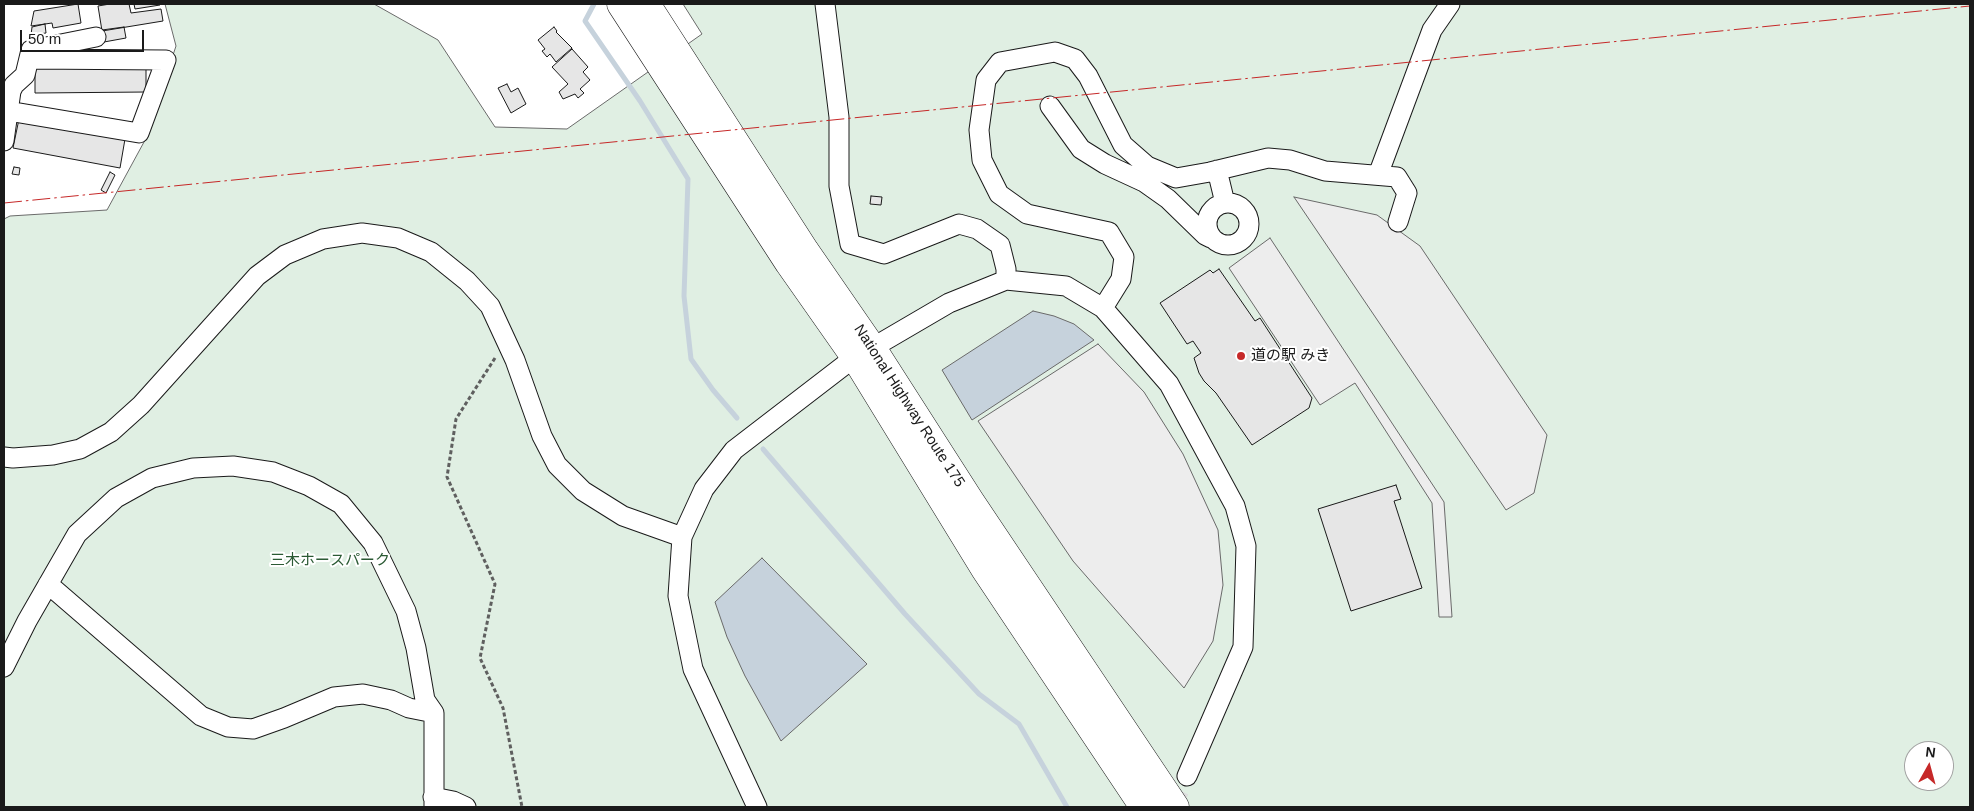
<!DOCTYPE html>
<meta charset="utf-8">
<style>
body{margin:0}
#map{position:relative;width:1974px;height:811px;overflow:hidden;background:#fff;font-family:Arial,sans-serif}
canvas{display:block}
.frame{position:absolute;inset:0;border:5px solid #1a1a1a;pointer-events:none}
.north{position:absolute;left:1904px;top:741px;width:50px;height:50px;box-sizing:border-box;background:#fff;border:1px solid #a3a3a3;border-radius:50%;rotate:7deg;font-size:14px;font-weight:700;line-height:20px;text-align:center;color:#1a1a1a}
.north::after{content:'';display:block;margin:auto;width:18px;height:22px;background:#c62828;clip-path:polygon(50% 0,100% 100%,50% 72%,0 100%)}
.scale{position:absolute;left:20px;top:30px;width:124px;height:22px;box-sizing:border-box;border:2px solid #1a1a1a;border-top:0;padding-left:6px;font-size:15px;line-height:18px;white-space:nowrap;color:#1a1a1a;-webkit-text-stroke:4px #fff;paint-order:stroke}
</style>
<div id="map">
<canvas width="1974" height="811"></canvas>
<div class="frame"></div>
<div class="north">N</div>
<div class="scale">50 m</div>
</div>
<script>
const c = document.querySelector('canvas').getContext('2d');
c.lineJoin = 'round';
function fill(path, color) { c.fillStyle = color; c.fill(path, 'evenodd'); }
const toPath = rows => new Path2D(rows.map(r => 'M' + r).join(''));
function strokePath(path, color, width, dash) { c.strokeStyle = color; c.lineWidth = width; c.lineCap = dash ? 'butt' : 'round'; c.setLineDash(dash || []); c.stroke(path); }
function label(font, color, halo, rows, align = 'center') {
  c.font = font + ' Arial,"Noto Sans JP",sans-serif'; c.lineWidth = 4; c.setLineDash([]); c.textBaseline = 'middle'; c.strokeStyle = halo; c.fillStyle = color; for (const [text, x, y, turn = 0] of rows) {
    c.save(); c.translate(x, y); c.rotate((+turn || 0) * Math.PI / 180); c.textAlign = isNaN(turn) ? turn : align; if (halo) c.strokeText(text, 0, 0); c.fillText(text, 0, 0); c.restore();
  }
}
const green = toPath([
 [165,4,374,4,438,40,495,127,567,129,702,34,683,4,1970,4,1970,807,4,807,4,219,10,216,107,210,144,142,176,46,165,4],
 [1914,751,1944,751,1944,781,1914,781,1914,751]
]);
fill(green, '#e0efe3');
strokePath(green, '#6a6a6a', 1);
const parking = toPath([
 [1294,197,1377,215,1420,246,1547,435,1534,493,1506,510,1294,197],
 [1270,238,1444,502,1452,617,1439,617,1432,503,1355,383,1320,405,1229,268,1270,238],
 [1098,344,1144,392,1183,454,1218,530,1223,585,1213,641,1184,688,1073,561,978,421,1098,344]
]);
fill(parking, '#ededed');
strokePath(parking, '#6a6a6a', 1);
const water = toPath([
 [1033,311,1054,316,1074,324,1094,340,972,420,942,370,1033,311],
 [762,558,867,664,781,741,745,676,727,637,715,602,762,558]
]);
fill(water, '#c6d2dc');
strokePath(water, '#6a6a6a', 1);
strokePath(toPath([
 [594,4,585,21,640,101,688,179,684,296,691,359,713,390,737,418],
 [763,449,905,614,979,694,1019,724,1067,807]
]), '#c6d2dc', 5);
const building = toPath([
 [78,4,81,23,53,28,52,23,31,26,34,11,78,4],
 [110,4,129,4,131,13,161,9,163,21,102,31,98,6,110,4],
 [134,4,159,4,160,5,135,9,134,4],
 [45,24,46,33,31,35,32,27,45,24],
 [124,27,126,38,104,42,102,30,124,27],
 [554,27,557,31,556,32,572,48,556,62,550,54,547,57,542,51,545,49,538,40,554,27],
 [572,49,588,67,583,72,590,80,580,89,584,93,578,98,575,94,563,99,559,92,568,84,552,67,572,49],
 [35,68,146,68,146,92,35,93,35,68],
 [507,84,511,92,518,88,526,104,511,113,498,88,507,84],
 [19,119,125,139,120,168,13,148,19,119],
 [14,167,20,168,19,175,12,174,14,167],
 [110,172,115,175,106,193,101,190,110,172],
 [871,196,882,197,881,205,870,204,871,196],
 [1219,269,1255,321,1260,318,1312,398,1309,408,1252,445,1216,393,1204,381,1199,373,1194,358,1201,353,1193,341,1187,344,1160,303,1210,270,1213,273,1219,269],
 [1396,485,1401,499,1394,501,1422,588,1351,611,1318,509,1396,485]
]);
fill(building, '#e6e6e6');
strokePath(building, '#1a1a1a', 1);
strokePath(toPath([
 [1171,807,1187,776]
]), '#ddd', 19, [19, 9]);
const minor = toPath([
 [825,4,839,117,839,186,850,244,884,254,959,224,977,229,1000,245,1006,269,1006,280],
 [1050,106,1081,149,1105,164,1144,182,1168,199,1205,235,1211,238],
 [8,111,139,133,166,60,29,59],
 [4,141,11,91,14,85,25,75,31,50,96,37],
 [1217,170,1225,203],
 [1378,175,1432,30,1450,4],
 '1207 224a21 21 0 1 1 42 0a21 21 0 1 1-42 0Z',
 [1103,308,1121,279,1124,257,1109,232,1027,214,999,194,982,160,979,130,986,80,1000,62,1055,52,1075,59,1088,76,1123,145,1147,166,1176,178,1210,172,1268,158,1290,160,1325,171,1397,177,1407,193,1398,222],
 [872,348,949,303,1006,280,1066,286,1103,308,1169,384,1235,506,1246,546,1243,647,1187,776],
 [4,457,13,458,53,455,80,449,111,432,141,405,257,276,285,255,323,239,362,233,398,238,431,252,467,281,490,306,515,360,542,436,557,465,583,491,623,516,682,537],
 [48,584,201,716,228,727,253,729,284,718,334,697,363,694,391,700,409,708,434,713],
 [4,667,27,621,77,534,116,498,152,478,193,468,233,466,273,472,309,486,341,504,373,543,406,611,416,648,425,700,434,713,434,807],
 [433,797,453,801,466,807],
 [757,807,693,669,678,596,682,537,704,489,734,450,855,357]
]);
const highway = toPath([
 [621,4,789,263,855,357,985,569,1144,807],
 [646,4,805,251,872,348,970,501,1175,807]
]);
strokePath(minor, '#1a1a1a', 21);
strokePath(highway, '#1a1a1a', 29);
strokePath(toPath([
 [495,358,456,419,447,477,495,584,480,658,503,708,522,807]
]), '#5f5f5f', 3, [4, 2.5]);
strokePath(minor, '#fff', 19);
strokePath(highway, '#fff', 28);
strokePath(toPath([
 [4,203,1970,6]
]), '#c62828', 1, [18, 4, 2.5, 4]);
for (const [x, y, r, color] of [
 [1241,356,5,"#c62828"]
]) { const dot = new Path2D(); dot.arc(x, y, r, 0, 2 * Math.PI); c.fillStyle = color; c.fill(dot); strokePath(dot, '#fff', 2); }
label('15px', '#1a1a1a', '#fff', [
 ["道の駅 みき",1251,356]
], 'left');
label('15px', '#1a1a1a', '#fff', [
 ["National Highway Route 175",909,406,57]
]);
label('15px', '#2b5a34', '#fff', [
 ["三木ホースパーク",330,561]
]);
</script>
